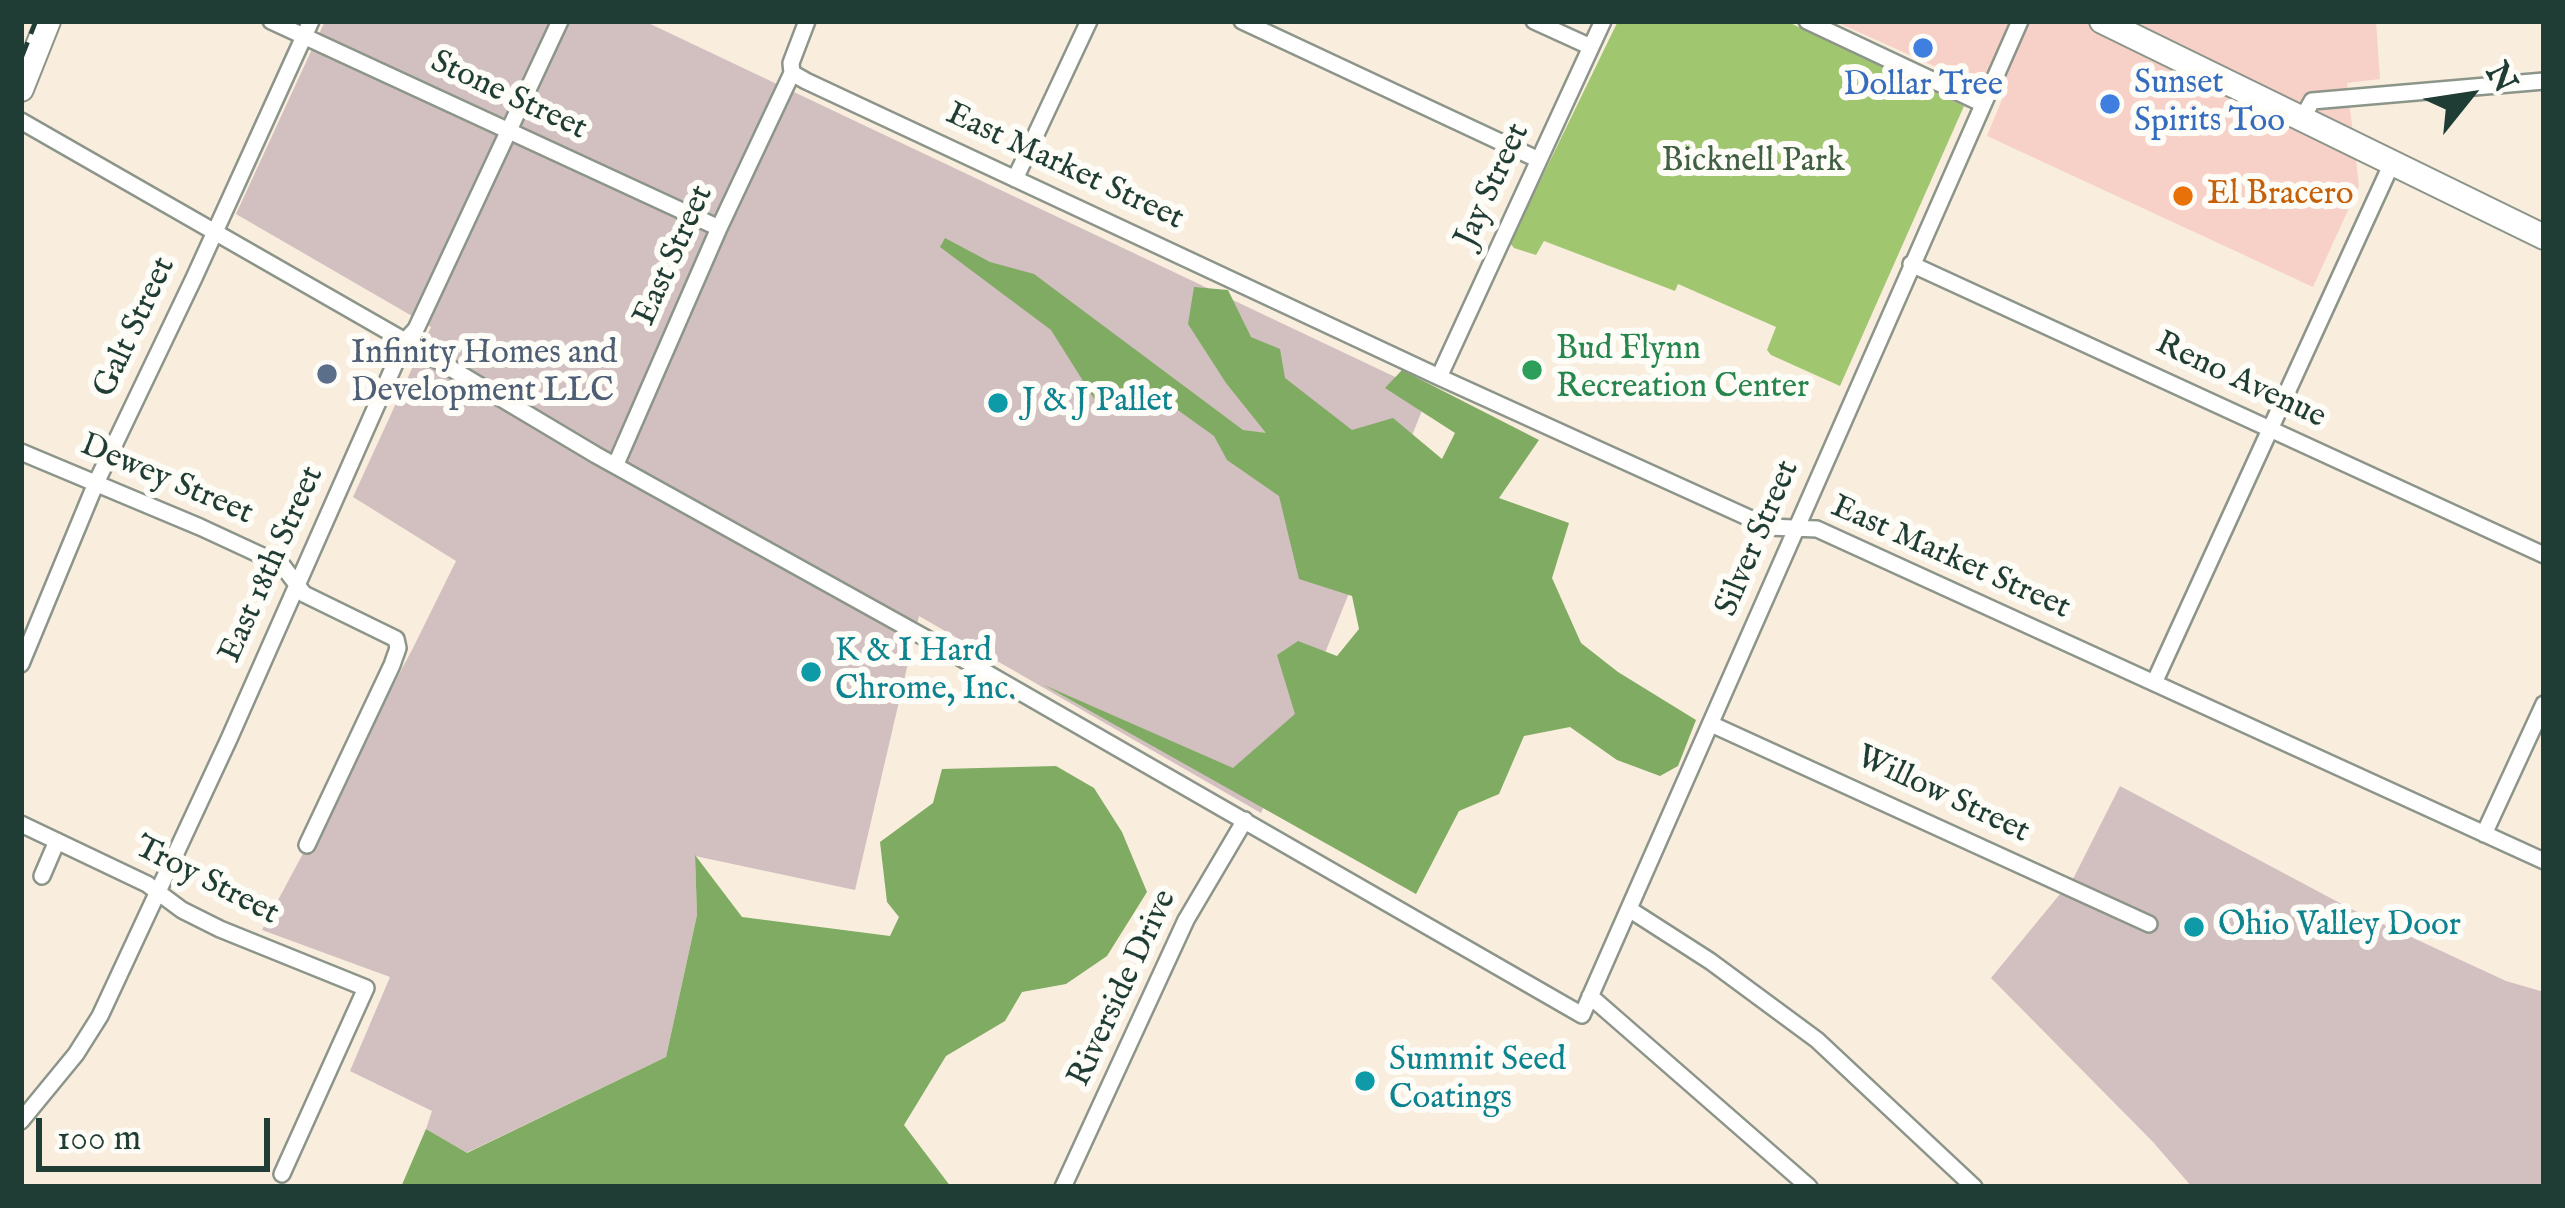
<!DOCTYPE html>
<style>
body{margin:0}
#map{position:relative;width:2565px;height:1208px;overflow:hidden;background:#f9edde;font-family:"IM FELL English",serif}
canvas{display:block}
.frame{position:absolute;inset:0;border:24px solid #1f3d34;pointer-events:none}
.north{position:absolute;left:2409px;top:36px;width:120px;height:120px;-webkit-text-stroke:9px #fdfcf7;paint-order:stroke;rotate:60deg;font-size:33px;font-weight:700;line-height:48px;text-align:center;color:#1f3d34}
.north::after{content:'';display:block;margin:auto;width:42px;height:54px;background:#1f3d34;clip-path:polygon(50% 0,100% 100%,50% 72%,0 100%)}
.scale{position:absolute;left:36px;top:1118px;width:234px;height:54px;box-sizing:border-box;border:6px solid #1f3d34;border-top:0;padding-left:15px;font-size:36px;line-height:42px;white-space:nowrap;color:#1f3d34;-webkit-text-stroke:9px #fdfcf7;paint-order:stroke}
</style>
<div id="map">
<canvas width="2565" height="1208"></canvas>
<div class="frame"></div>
<div class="north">N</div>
<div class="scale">100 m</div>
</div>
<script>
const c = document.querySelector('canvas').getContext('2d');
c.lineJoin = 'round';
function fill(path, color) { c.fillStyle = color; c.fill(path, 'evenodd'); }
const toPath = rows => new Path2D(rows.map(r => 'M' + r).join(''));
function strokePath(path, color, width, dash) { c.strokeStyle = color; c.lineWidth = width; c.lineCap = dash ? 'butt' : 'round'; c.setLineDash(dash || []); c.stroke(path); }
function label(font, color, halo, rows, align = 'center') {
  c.font = font + ' "IM FELL English",serif'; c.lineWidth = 12; c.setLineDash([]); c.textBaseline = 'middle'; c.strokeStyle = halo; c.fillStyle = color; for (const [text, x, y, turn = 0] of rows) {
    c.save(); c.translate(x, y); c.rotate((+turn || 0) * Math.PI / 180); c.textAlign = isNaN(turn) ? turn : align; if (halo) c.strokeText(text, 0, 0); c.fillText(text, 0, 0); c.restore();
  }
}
fill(toPath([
 [1834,21,2376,21,2380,79,2347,83,2359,186,2313,287,1987,136,2003,97]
]), '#f7d1c7');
fill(toPath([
 [325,21,644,21,1429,393,1261,813,919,616,855,890,695,856,697,915,666,1057,466,1153,426,1129,432,1111,350,1071,390,977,262,930,413,648,456,561,353,497,431,327,236,214],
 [2120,786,2353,910,2506,981,2544,992,2544,1187,2192,1187,2153,1142,1991,978,2074,877]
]), '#d2bfc0');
fill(toPath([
 [1618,21,1786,21,1964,106,1840,386,1771,355,1767,350,1776,327,1694,291,1678,284,1675,291,1544,241,1536,255,1514,248,1510,243]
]), '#a1c670');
fill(toPath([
 [945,238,990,262,1034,274,1243,430,1266,433,1226,383,1188,324,1194,287,1228,290,1251,337,1280,349,1285,378,1352,430,1393,418,1442,459,1455,433,1385,388,1402,370,1539,440,1499,498,1569,523,1552,578,1581,643,1618,672,1696,720,1678,766,1660,776,1617,760,1570,727,1524,736,1499,794,1459,811,1416,894,1044,685,1233,768,1295,714,1277,655,1298,641,1337,656,1359,629,1352,596,1299,579,1279,496,1227,460,1214,436,1168,403,1095,400,1051,330,940,247],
 [1056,766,1094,788,1122,832,1147,892,1107,956,1066,984,1022,992,1005,1021,946,1056,904,1125,951,1187,401,1187,426,1129,467,1153,666,1057,697,915,695,855,742,917,890,936,899,917,887,902,880,842,933,803,942,769]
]), '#80ab62');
const street = toPath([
 [271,21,719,228],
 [807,21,791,63,792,73,806,81,1439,377,1769,527,1817,529,2544,861],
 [1242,21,1539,160],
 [1534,21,1591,47],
 [1807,21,1983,104],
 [2302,119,2312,101,2544,81],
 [21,121,405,341,596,455,940,646,1582,1015,2020,21],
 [1015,179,1089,21],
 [1911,264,2544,555],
 [1439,377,1603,21],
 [21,452,200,527,282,565,304,594,396,639,398,648,392,665,307,845],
 [616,464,719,228,792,73],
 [21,664,96,483,194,278,311,21],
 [2154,683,2392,163],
 [1711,724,2149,924],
 [21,824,147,884,182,910,220,929,366,988,282,1174],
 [2484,834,2544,704],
 [42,876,57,841],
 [1629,909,1710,961,1817,1040,1974,1187],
 [1590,996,1809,1187],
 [21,1121,76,1054,100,1016,229,739,405,341,416,329,560,21],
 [1063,1187,1186,920,1245,820]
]);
const primary = toPath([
 [2102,21,2544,237],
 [21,89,48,21]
]);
strokePath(street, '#8c9589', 20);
strokePath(primary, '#8c9589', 28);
strokePath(street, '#fff', 15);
strokePath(primary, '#fff', 24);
strokePath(toPath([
 [21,59,36,21]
]), '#1f3d34', 4.5, [18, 9]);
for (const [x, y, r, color] of [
 [1923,48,12,"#3f7fe0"],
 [2110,104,12,"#3f7fe0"],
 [2183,196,12,"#e8710a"],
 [1532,370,12,"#2e9e5b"],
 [327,374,12,"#5c6f8a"],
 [998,403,12,"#0f9aa8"],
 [811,672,12,"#0f9aa8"],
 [2194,927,12,"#0f9aa8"],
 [1365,1081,12,"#0f9aa8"]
]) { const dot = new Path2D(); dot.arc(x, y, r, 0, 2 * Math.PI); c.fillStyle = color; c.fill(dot); strokePath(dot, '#fdfcf7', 4.5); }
label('33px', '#366cbe', '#fdfcf7', [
 ["Sunset",2134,85],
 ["Spirits Too",2134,123],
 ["Dollar Tree",1923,87,"center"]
], 'left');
label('33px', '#1f3d34', '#fdfcf7', [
 ["Stone Street",508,97,25],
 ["East Market Street",1064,168,25],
 ["Jay Street",1494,186,-65],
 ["East Street",675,256,-66],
 ["Galt Street",136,328,-65],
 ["Reno Avenue",2240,382,25],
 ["Dewey Street",166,481,23],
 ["Silver Street",1759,539,-67],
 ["East Market Street",1950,559,24],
 ["East 18th Street",273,565,-66],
 ["Willow Street",1942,796,25],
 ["Troy Street",206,882,27],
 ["Riverside Drive",1124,989,-65]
]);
label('33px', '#405f43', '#fdfcf7', [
 ["Bicknell Park",1753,163]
]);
label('33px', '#c56008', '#fdfcf7', [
 ["El Bracero",2207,196]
], 'left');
label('33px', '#27864d', '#fdfcf7', [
 ["Bud Flynn",1556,351],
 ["Recreation Center",1556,389]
], 'left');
label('33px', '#4e5e75', '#fdfcf7', [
 ["Infinity Homes and",351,355],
 ["Development LLC",351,393]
], 'left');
label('33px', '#0d838f', '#fdfcf7', [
 ["J & J Pallet",1022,403],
 ["K & I Hard",835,653],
 ["Chrome, Inc.",835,691],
 ["Ohio Valley Door",2218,927],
 ["Summit Seed",1389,1062],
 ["Coatings",1389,1100]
], 'left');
</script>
